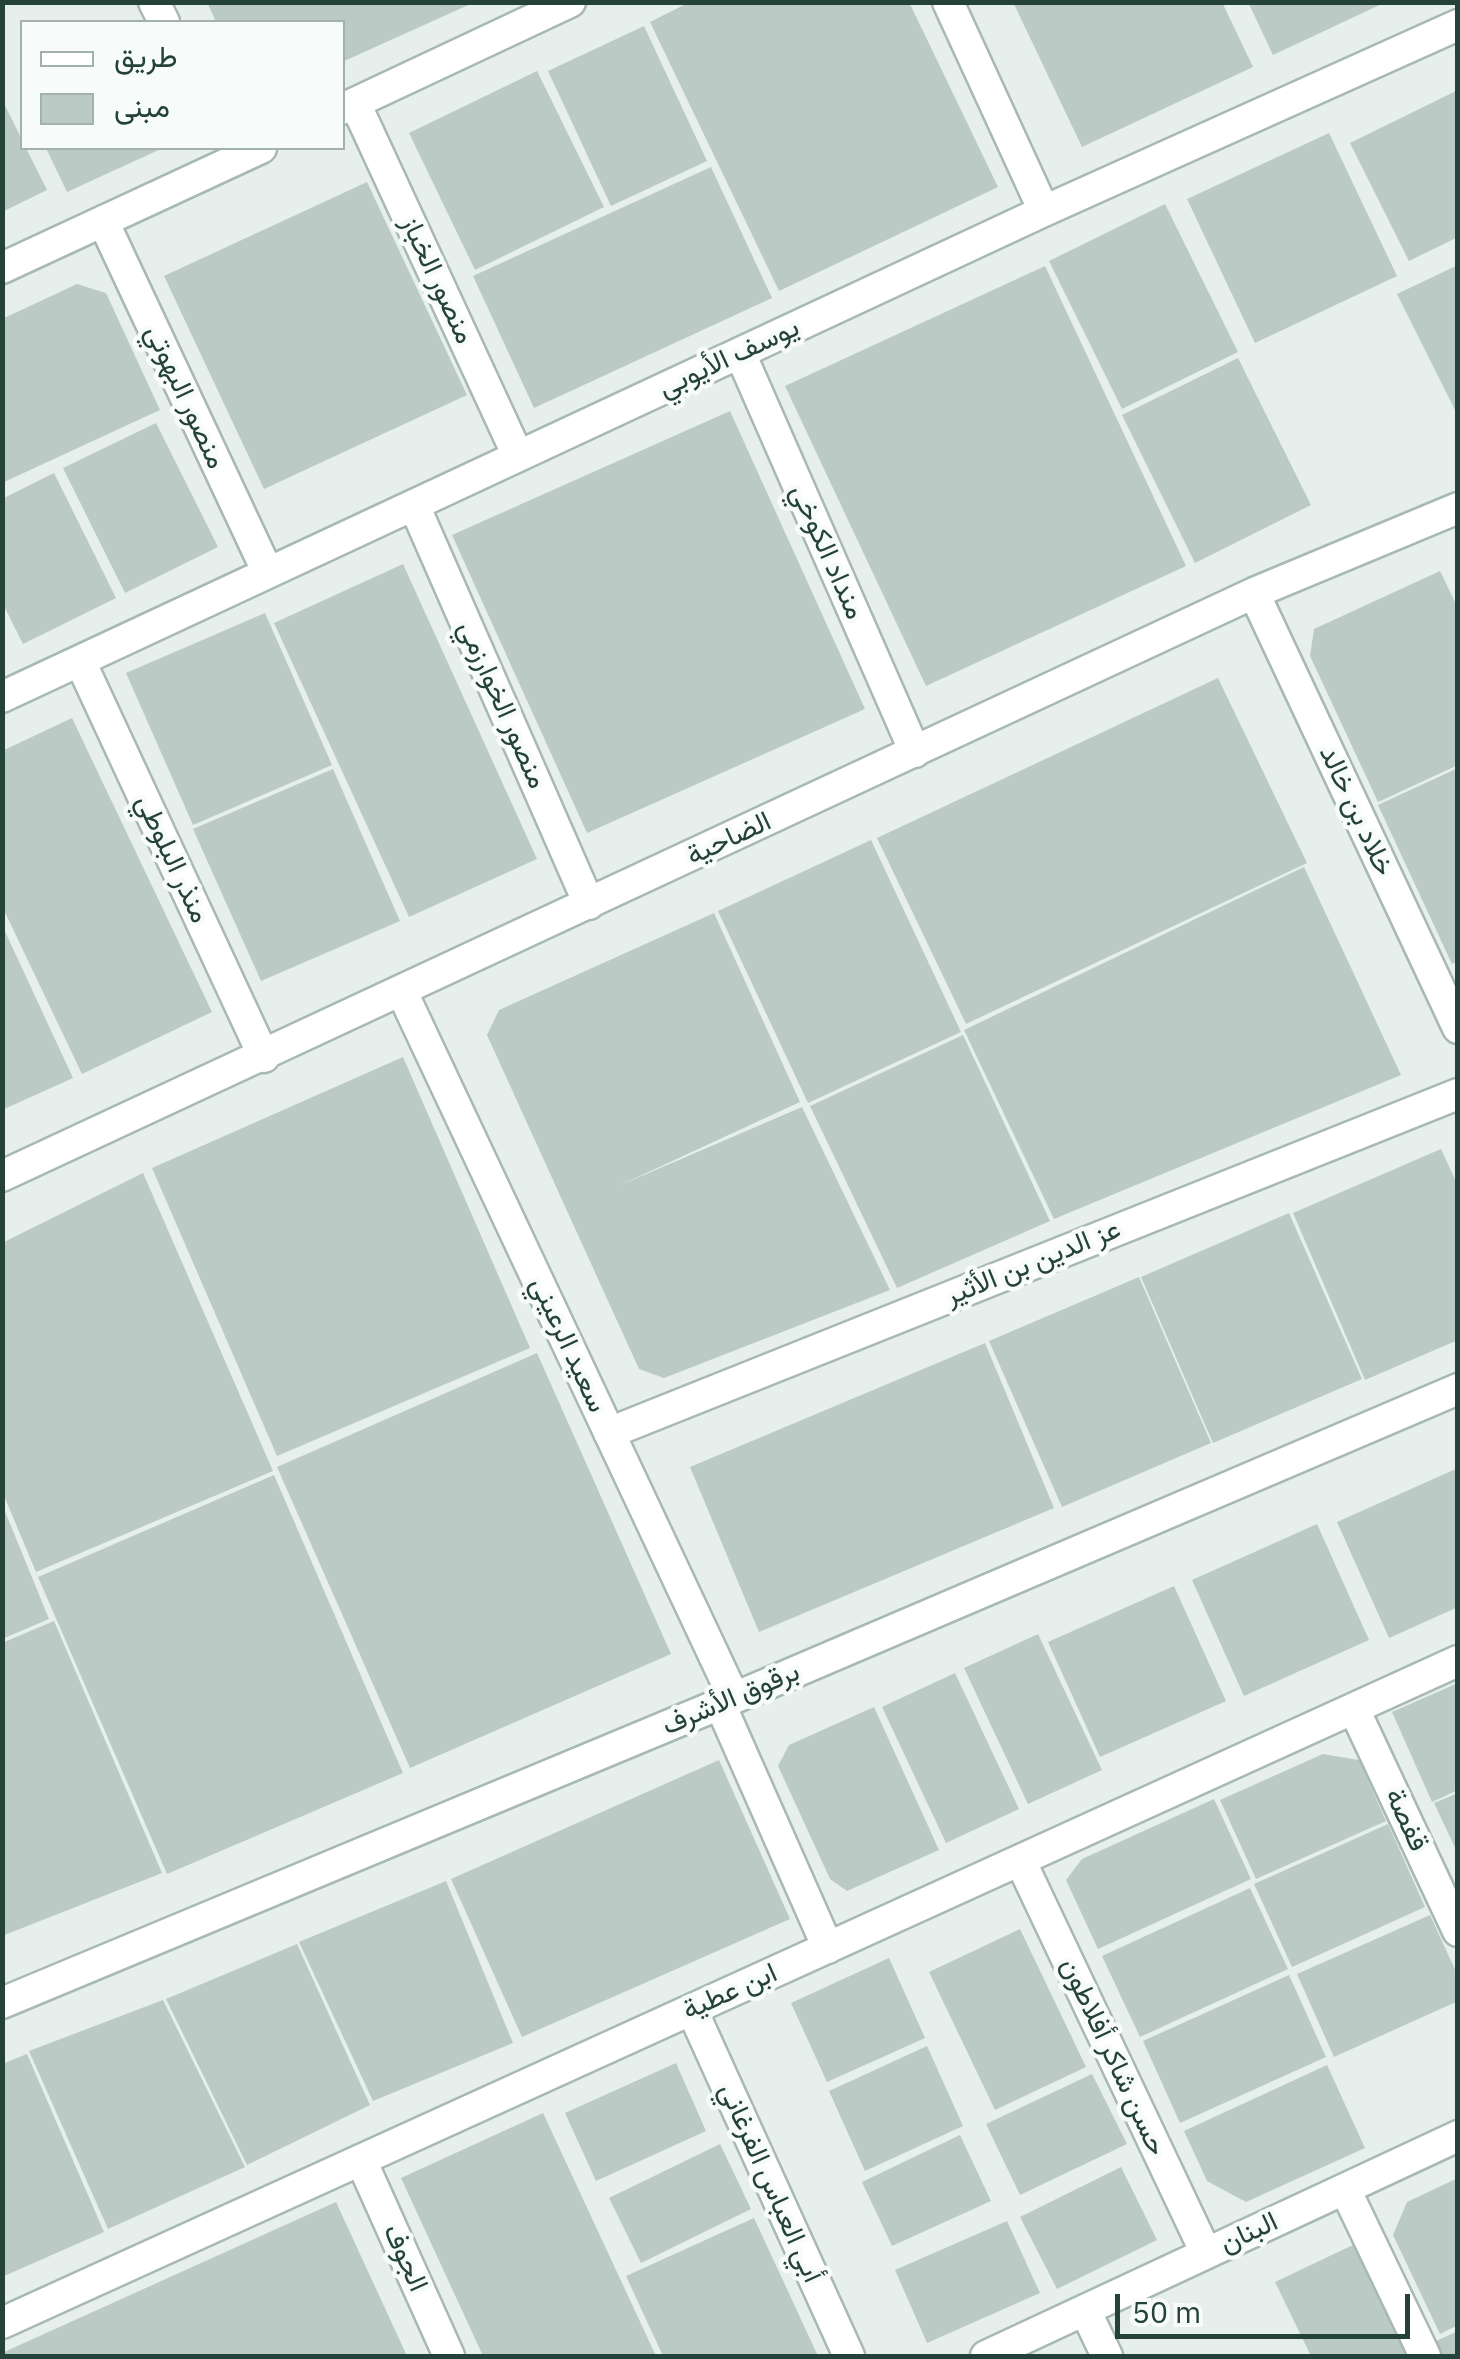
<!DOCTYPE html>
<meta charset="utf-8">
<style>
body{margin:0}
#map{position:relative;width:1460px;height:2359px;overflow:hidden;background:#e6efeb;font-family:"IBM Plex Sans",Vazirmatn,sans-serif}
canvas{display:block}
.frame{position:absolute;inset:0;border:5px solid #24423a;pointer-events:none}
.legend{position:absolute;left:20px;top:20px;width:325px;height:130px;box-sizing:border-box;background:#f7fbf9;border:2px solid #a3b1ad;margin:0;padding:12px 18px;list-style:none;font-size:30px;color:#24423a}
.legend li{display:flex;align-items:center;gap:20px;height:50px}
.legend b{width:50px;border:2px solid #a3b1ad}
.scale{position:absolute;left:1115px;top:2294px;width:295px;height:45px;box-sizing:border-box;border:5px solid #24423a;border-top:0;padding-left:12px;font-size:30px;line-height:35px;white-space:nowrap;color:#24423a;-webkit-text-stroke:8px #f7fbf9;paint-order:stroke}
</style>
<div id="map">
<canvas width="1460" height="2359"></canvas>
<div class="frame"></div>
<ul class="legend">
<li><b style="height:12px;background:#fff"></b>طريق</li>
<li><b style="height:28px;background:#bbcac4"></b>مبنى</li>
</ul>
<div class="scale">50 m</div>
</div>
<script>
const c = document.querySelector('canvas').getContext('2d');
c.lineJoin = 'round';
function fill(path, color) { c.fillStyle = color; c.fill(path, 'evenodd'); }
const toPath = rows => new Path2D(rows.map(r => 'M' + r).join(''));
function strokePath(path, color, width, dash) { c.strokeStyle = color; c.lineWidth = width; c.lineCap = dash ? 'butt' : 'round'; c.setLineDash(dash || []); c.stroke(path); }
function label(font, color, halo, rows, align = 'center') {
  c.font = font + ' "IBM Plex Sans",Vazirmatn,sans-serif'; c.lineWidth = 9; c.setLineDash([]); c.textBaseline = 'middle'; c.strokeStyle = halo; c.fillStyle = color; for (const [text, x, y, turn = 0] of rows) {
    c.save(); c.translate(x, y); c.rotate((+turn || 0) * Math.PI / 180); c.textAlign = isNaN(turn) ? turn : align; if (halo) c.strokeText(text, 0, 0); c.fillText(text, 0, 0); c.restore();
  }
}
fill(toPath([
 [207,2,475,2,342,62,342,22,216,22],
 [690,2,909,2,998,187,779,291,650,22],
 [1013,2,1222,2,1253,67,1082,147],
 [1248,2,1386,2,1273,55],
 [644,26,707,161,611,206,548,71],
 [537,71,604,207,475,270,409,133],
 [1458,90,1458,237,1409,261,1350,143],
 [2,99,22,140,22,148,26,148,47,190,2,212],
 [1329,133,1397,276,1255,343,1187,199],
 [46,148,163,148,67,192],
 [711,167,772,298,534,408,473,276],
 [367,182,467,395,264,489,164,276],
 [1165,204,1238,352,1122,409,1049,261],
 [1458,265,1458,416,1397,294],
 [1045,266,1186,566,926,686,785,386],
 [77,284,106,293,160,410,2,483,2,319],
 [1238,358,1311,505,1195,563,1122,415],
 [730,411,865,709,587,833,452,535],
 [156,423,218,547,125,593,63,468],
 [54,473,116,598,23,644,2,602,2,499],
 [403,564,537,859,409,917,274,623],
 [1440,571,1458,608,1458,765,1378,802,1310,656,1314,629],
 [265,613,332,765,193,825,126,673],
 [1218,678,1307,863,966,1024,877,838],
 [72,718,212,1012,82,1074,2,906,2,751],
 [1458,768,1458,961,1452,964,1378,805],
 [333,769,400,921,261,981,193,829],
 [871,840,961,1032,808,1103,718,911],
 [1304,867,1401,1075,1054,1219,964,1030],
 [714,913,800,1102,616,1187,802,1107,890,1290,664,1378,639,1369,487,1035,499,1010],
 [2,925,73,1078,2,1110],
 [963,1035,1050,1221,897,1288,810,1106],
 [403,1057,530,1348,277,1456,152,1168],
 [1441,1149,1458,1186,1458,1340,1365,1380,1293,1213],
 [143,1173,273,1471,36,1572,2,1491,2,1243],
 [1289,1213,1362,1379,1213,1443,1141,1277],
 [1139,1277,1211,1443,1062,1507,989,1341],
 [985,1343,1054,1508,759,1632,690,1467],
 [537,1353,671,1654,410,1768,277,1467],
 [1458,1468,1458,1607,1389,1638,1337,1522],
 [274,1475,403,1773,167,1874,38,1577],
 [2,1504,49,1619,2,1639],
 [1317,1524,1369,1640,1244,1696,1192,1580],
 [1174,1586,1226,1701,1100,1757,1048,1642],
 [54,1621,162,1873,2,1936,2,1643],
 [1038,1634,1102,1770,1028,1804,964,1668],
 [955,1673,1019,1809,946,1843,882,1707],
 [1458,1683,1458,1790,1432,1802,1392,1712],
 [874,1707,939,1850,847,1891,830,1879,778,1766,789,1745],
 [1323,1754,1359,1760,1386,1821,1256,1879,1220,1800],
 [719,1760,790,1919,522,2037,451,1879],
 [1458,1793,1458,1854,1434,1803],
 [1214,1799,1251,1879,1098,1949,1066,1880,1082,1859],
 [1388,1824,1425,1907,1292,1967,1254,1884],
 [446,1881,513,2043,373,2101,299,1942],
 [1250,1888,1288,1969,1140,2037,1102,1956],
 [1430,1915,1458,1976,1458,2001,1334,2057,1297,1974],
 [1020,1929,1086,2067,995,2110,929,1972],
 [297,1944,370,2105,247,2165,166,1999],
 [889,1958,925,2038,827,2082,791,2003],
 [1289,1975,1326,2057,1180,2123,1143,2041],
 [163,2000,245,2167,108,2229,29,2051],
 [927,2046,963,2126,865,2171,829,2091],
 [27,2054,104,2232,2,2277,2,2064],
 [676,2063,706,2131,596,2181,565,2113],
 [1327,2065,1365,2148,1246,2202,1207,2181,1184,2131],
 [1092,2074,1127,2144,1020,2195,986,2124],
 [543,2113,656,2356,483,2356,401,2178],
 [960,2135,991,2201,892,2246,862,2182],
 [720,2144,751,2209,641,2263,609,2198],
 [1121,2167,1157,2240,1057,2289,1020,2217],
 [1458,2178,1458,2325,1440,2334,1393,2235,1407,2202],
 [336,2202,407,2356,2,2356,2,2353],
 [754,2218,818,2356,663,2356,626,2276],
 [1007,2221,1040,2293,927,2343,895,2270],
 [1355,2244,1409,2356,1311,2356,1275,2282],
 [1458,2331,1458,2356,1441,2356,1434,2342]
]), '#bbcac4');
const minor = toPath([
 [154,2,164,22],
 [948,2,1044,211],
 [355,103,518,456],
 [342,109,570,2],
 [103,221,268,573],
 [2,268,261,148],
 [740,353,915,752],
 [414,505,589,904],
 [1254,593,1458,1028],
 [80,661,264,1057],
 [2,697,1044,211,1458,25],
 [402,992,734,1698],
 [2,1176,1254,593,1458,508],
 [609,1433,1458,1094],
 [720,1704,828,1948],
 [1354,1709,1458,1931],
 [1020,1860,1206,2253],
 [2,2003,720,1704,1458,1389],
 [692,2010,849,2356],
 [361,2160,449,2356],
 [1345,2189,1425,2356],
 [1085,2310,1107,2356],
 [2,2323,1458,1661],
 [986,2356,1458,2136]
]);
strokePath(minor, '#a8b8b2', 35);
strokePath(minor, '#fff', 30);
label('28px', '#24423a', '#f7fbf9', [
 ["منصور الخباز",437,280,65],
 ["يوسف الأيوبي",729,358,-25],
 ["منصور البهوتي",185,397,65],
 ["منداد الكوخي",827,552,66],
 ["منصور الخوارزمي",502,705,66],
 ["خلاد بن خالد",1356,811,65],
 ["الضاحية",729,839,-25],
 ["منذر البلوطي",172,859,65],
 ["عز الدين بن الأثير",1033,1263,-22],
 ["سعيد الرعيني",568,1345,65],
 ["برقوق الأشرف",731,1699,-23],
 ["قفصة",1406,1820,65],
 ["ابن عطية",730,1992,-24],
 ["حسن شاكر أفلاطون",1113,2057,65],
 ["أبي العباس الفرغاني",770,2183,66],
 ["البنان",1249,2233,-25],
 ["الجوف",405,2258,66]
]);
</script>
